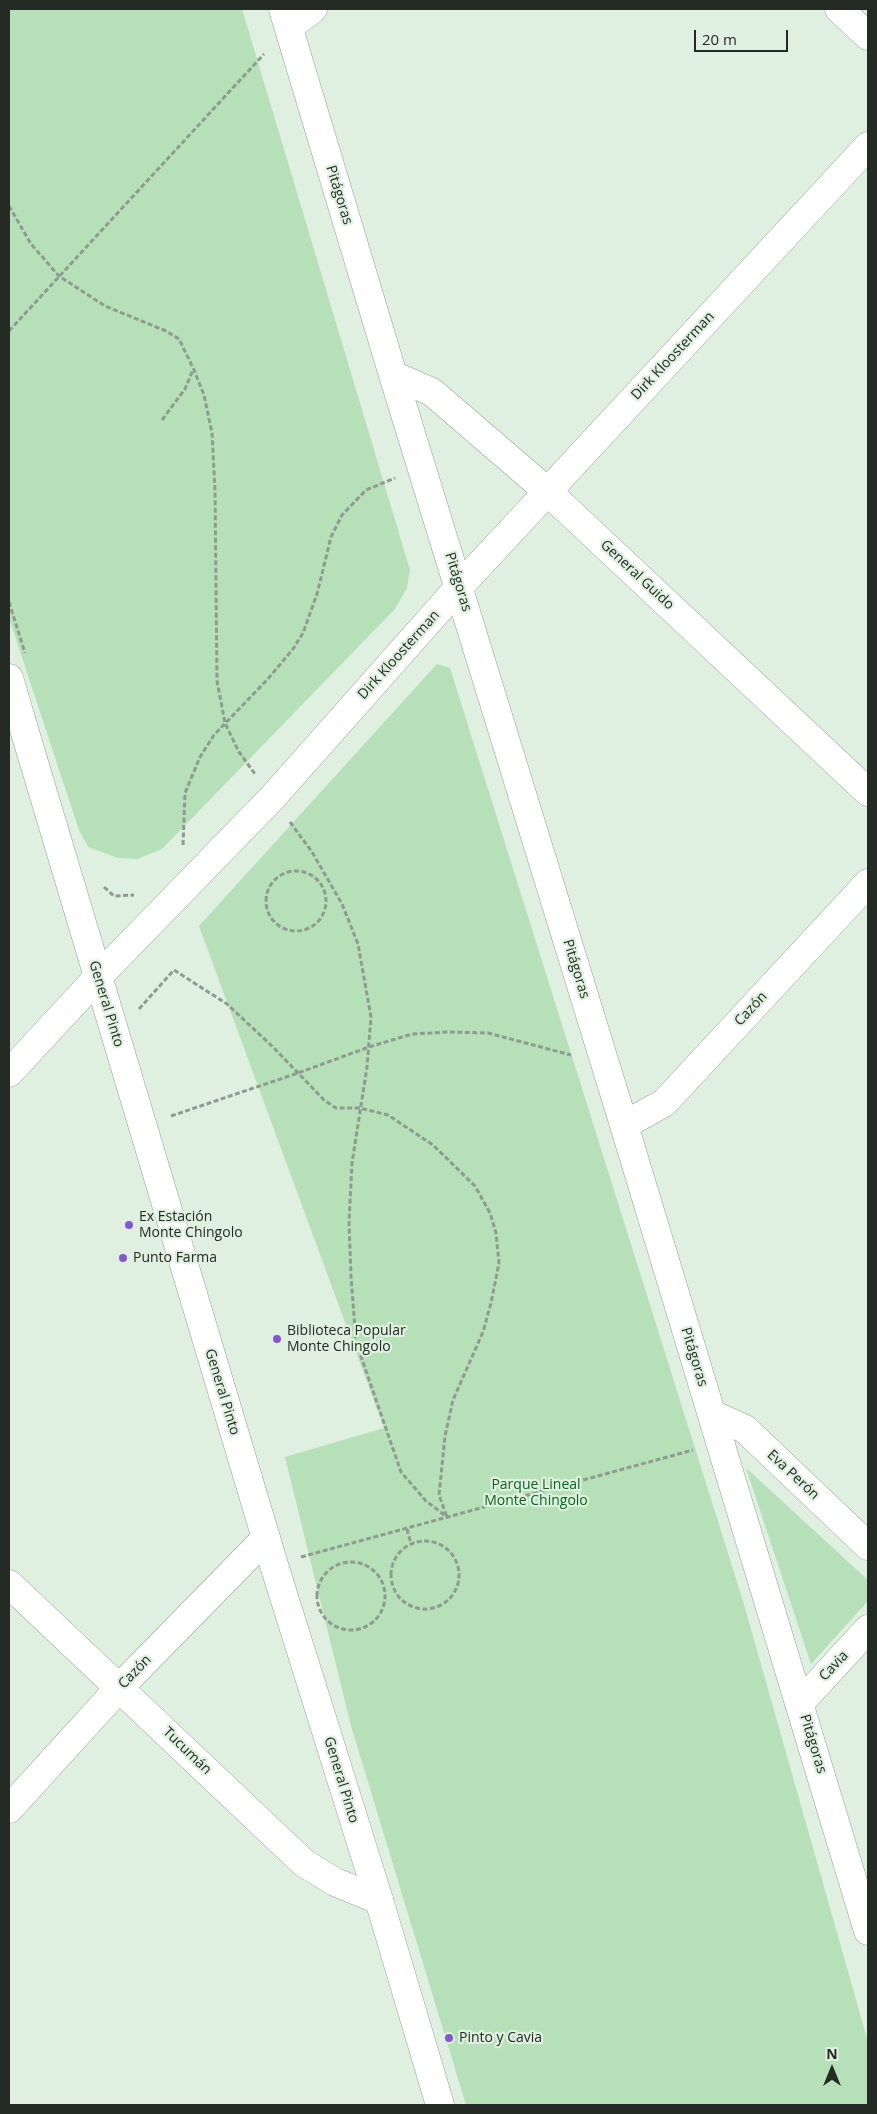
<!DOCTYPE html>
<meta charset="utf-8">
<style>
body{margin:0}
#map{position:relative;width:877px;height:2114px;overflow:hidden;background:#dff0e0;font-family:"Open Sans",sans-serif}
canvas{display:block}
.frame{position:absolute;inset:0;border:10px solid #242a24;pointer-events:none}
.north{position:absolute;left:807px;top:2044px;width:50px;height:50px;-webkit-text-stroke:4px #dff0e0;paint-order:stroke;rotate:0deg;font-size:14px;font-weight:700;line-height:20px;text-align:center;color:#242a24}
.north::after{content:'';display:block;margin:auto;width:18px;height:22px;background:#242a24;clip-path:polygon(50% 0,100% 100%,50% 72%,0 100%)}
.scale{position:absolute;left:694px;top:30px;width:94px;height:22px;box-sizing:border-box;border:2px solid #242a24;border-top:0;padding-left:6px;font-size:15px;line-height:18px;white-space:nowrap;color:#242a24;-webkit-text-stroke:4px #dff0e0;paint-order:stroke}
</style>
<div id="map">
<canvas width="877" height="2114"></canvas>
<div class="frame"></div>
<div class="north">N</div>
<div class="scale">20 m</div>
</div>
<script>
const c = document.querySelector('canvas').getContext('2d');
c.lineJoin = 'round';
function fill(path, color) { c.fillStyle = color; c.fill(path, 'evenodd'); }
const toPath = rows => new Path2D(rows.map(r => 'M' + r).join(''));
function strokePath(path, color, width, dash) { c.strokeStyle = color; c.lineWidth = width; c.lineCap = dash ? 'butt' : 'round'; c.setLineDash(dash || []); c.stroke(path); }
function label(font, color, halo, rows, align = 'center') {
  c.font = font + ' "Open Sans",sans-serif'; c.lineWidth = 4.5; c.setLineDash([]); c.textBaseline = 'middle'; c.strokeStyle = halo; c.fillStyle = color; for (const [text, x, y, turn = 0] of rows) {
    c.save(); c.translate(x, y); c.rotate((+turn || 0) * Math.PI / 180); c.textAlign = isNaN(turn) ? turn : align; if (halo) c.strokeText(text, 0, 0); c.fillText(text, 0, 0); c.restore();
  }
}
fill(toPath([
 [9,9,242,9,410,570,407,588,395,609,162,849,137,859,118,858,88,847,79,830,9,618],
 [437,664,450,668,743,1601,868,2042,868,2105,466,2105,351,1726,285,1457,384,1428,199,926],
 [746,1468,868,1580,868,1601,811,1664]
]), '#b5e0b8');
const minor = toPath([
 [283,9,393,375,624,1125,868,1931],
 [839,9,868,36],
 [289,27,313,9],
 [393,375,432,392,547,491,868,792],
 [9,678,21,719],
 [9,1073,98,977,272,798,459,587,868,146],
 [624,1125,664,1103,868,883],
 [712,1414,745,1429,868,1546],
 [9,1584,304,1863,335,1882,379,1900],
 [800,1703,868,1629],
 [9,1809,120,1687,266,1538]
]);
const secondary = toPath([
 [9,715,21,719,274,1565,379,1900,440,2105]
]);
strokePath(minor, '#94a495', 29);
strokePath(secondary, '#94a495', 29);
strokePath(toPath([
 [9,206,31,244,59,276,105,306,166,331,179,339,194,370,204,395,212,433,215,490,217,681,225,723,239,752,255,774],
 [9,331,264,54],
 [162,420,185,389,193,370],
 [9,602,25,653],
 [290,822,312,852,342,904,358,944,371,1017,367,1067,352,1163,349,1222,351,1276,356,1342,401,1472,426,1501,447,1517],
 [183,845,185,793,200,757,214,735,267,680,293,649,303,633,317,594,331,537,342,515,366,490,395,478],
 '266 901a30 30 0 1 1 60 0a30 30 0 1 1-60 0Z',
 [104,887,114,896,134,895],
 [139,1009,174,970,227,1004,274,1048,324,1100,336,1108,360,1108,388,1115,433,1145,475,1186,490,1213,496,1233,499,1263,491,1303,483,1332,453,1400,445,1436,439,1495,447,1517],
 [171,1116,298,1073,369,1047,412,1034,449,1032,488,1033,571,1055],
 [407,1529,411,1544],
 '391 1575a34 34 0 1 1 68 0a34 34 0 1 1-68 0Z',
 [301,1557,693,1450],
 '317 1596a34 34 0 1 1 68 0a34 34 0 1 1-68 0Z'
]), '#8f9b90', 3, [5, 2.5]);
strokePath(minor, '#fff', 28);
strokePath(secondary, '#fff', 28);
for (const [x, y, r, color] of [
 [129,1225,5,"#8257d1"],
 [123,1258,5,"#8257d1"],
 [277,1339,5,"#8257d1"],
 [449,2038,5,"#8257d1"]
]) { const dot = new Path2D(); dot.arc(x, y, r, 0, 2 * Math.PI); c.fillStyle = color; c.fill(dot); strokePath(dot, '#dff0e0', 2); }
label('14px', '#242a24', '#dff0e0', [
 ["Pitágoras",339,195,73],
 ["Dirk Kloosterman",673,356,-47],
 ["General Guido",637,575,43],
 ["Pitágoras",458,582,73],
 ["Dirk Kloosterman",399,655,-48],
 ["Pitágoras",576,969,73],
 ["General Pinto",106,1004,73],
 ["Cazón",751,1009,-47],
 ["Pitágoras",694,1357,73],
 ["General Pinto",222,1392,73],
 ["Eva Perón",793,1475,43],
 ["Cavia",834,1666,-47],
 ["Cazón",135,1672,-46],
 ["Pitágoras",813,1744,73],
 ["Tucumán",187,1751,44],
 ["General Pinto",341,1780,73]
]);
label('14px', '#242a24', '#dff0e0', [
 ["Ex Estación",139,1217],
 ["Monte Chingolo",139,1233],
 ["Punto Farma",133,1258],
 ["Biblioteca Popular",287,1331],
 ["Monte Chingolo",287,1347],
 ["Pinto y Cavia",459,2038]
], 'left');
label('14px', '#096621', '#dff0e0', [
 ["Parque Lineal",536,1485],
 ["Monte Chingolo",536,1501]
]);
</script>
